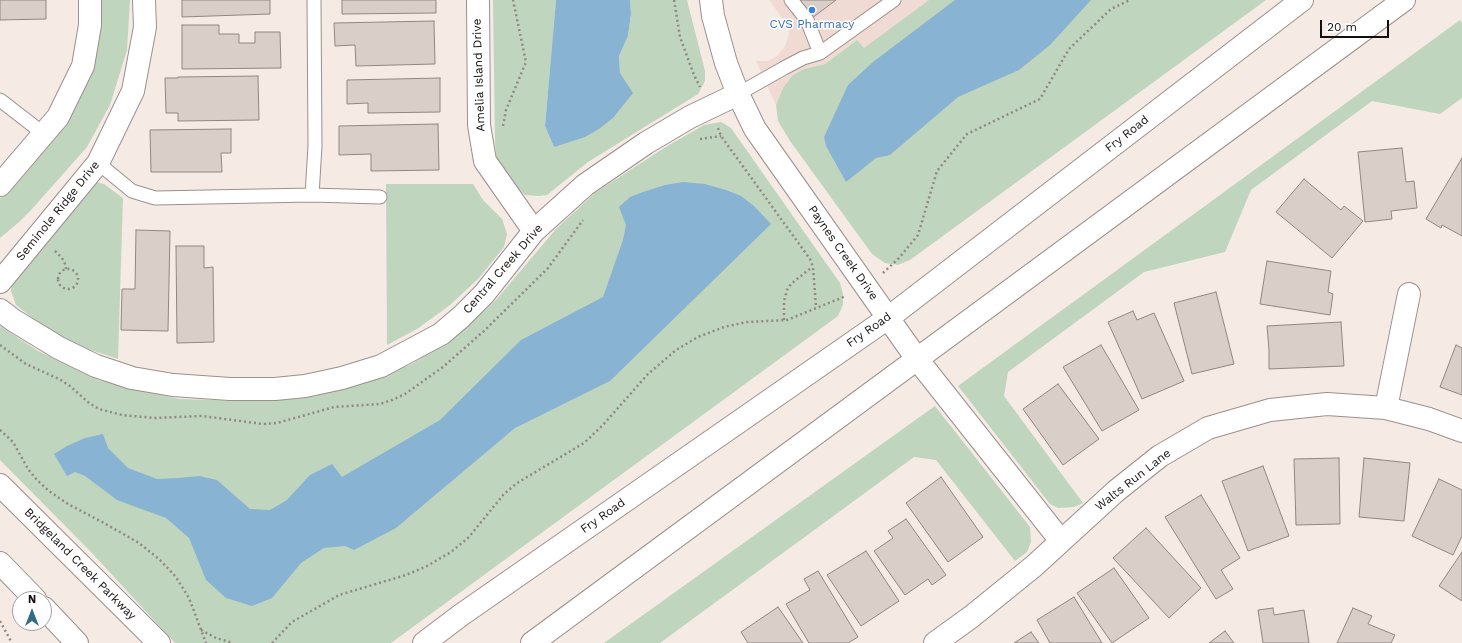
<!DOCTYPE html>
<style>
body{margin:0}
#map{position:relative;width:1462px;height:643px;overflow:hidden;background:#f6eae5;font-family:"Work Sans",sans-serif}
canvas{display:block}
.north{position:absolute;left:12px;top:591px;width:40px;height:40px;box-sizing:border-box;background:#fff;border:1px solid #a19f9f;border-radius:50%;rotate:0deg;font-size:11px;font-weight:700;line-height:16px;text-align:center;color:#130f0e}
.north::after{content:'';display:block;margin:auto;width:14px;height:18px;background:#336b85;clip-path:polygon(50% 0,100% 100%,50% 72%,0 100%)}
.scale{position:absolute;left:1320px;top:20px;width:69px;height:18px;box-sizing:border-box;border:2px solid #130f0e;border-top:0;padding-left:5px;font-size:12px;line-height:14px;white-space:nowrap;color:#130f0e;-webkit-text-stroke:3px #fff;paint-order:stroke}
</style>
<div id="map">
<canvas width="1462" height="643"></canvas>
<div class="north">N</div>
<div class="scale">20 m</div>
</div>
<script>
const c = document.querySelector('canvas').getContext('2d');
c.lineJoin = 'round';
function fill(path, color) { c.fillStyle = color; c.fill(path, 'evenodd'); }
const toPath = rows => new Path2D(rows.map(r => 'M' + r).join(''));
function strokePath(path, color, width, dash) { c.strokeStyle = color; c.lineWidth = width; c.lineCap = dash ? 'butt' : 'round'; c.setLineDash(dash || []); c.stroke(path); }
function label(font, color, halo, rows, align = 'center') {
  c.font = font + ' "Work Sans",sans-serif'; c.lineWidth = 3; c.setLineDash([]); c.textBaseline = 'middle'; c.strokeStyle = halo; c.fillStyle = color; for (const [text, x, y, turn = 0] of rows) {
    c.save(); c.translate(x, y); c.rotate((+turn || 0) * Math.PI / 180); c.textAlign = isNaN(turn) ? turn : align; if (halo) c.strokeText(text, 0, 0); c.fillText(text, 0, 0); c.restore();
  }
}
fill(toPath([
 [769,0,929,0,864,48,857,40,825,64,804,69,783,88,776,105,756,61,768,61,777,56,785,46,789,34,788,26]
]), '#efdbd3');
fill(toPath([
 [98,0,130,0,127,50,110,105,87,147,32,209,18,223,0,238,0,199,6,190,55,131],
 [493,0,556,0,545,126,554,147,620,73,619,56,628,36,631,14,630,0,687,0,705,71,705,81,698,94,588,162,547,195,539,196,525,195,514,184,502,169,496,157,495,140],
 [929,0,1266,0,910,260,898,265,885,263,872,254,790,141,778,121,776,105,783,88,792,76,804,69,825,64,857,40,864,48],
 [1460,20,1462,23,1462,98,1440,114,1372,101,1251,190,1225,252,1144,272,1008,372,1004,396,1083,503,1074,507,1058,508,1050,504,958,386],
 [721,122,731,128,840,283,843,294,843,305,838,316,391,643,175,643,91,552,0,460,0,326,38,351,98,380,179,399,247,401,303,398,357,385,412,364,457,335,496,300,556,229,595,193,664,148,704,125],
 [92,181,104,184,123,198,118,359,79,346,43,326,16,305,11,291,13,274],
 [386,184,473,184,483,200,502,219,507,234,504,247,479,278,450,305,417,329,387,345],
 [935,406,1030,527,1031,542,1027,552,1015,561,936,460,914,457,660,643,604,643]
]), '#bfd5bd');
fill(toPath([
 [556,0,630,0,631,14,628,36,619,56,620,73,633,93,613,118,599,129,585,137,554,147,545,126],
 [955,0,1091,0,1050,45,1019,70,958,97,890,155,876,158,846,182,826,146,824,137,848,85,873,62],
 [683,182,705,184,726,190,741,196,754,206,771,224,610,381,515,428,396,528,354,550,345,546,324,548,301,563,272,598,252,606,226,598,206,580,189,538,166,518,117,500,85,476,75,472,67,476,54,454,67,446,85,438,103,434,108,448,128,468,157,479,179,478,199,476,217,480,250,509,270,510,287,500,310,475,332,464,342,477,440,420,521,340,603,297,623,240,626,225,619,207,630,197,643,192,665,185]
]), '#89b3d3');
const building = toPath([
 [0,0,46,0,46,19,0,20,0,0],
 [182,0,270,0,270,14,182,17,182,0],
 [342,0,436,0,436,13,342,14,342,0],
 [793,0,836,0,808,21,793,0],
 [434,21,435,64,356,66,355,45,335,46,334,23,434,21],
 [182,25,219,25,219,34,239,34,239,43,255,43,255,32,280,32,281,68,182,69,182,25],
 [258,76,259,120,178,121,178,113,166,113,165,78,178,78,178,77,258,76],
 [440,78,440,112,368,113,368,103,347,104,347,80,440,78],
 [438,124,439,170,371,171,371,154,339,155,339,126,438,124],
 [231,129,231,153,221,153,222,172,151,172,150,130,231,129],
 [1402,148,1406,182,1414,181,1417,208,1391,211,1392,219,1365,222,1358,152,1402,148],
 [1462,158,1462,236,1442,225,1441,228,1426,219,1462,158],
 [1304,179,1341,210,1344,206,1363,221,1332,258,1276,212,1304,179],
 [136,230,170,231,168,331,121,330,122,289,135,289,136,230],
 [176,246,204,246,204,268,213,267,214,342,177,343,176,246],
 [1267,261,1331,271,1328,292,1333,294,1330,315,1260,304,1267,261],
 [1216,292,1234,364,1192,374,1174,303,1216,292],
 [1133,311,1137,320,1154,313,1184,381,1142,399,1108,322,1133,311],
 [1341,322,1344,366,1269,369,1269,350,1267,326,1341,322],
 [1101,345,1139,410,1102,431,1063,367,1101,345],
 [1456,345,1462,348,1462,395,1440,387,1456,345],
 [1058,384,1099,439,1063,465,1023,409,1058,384],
 [1339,458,1340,524,1296,525,1294,459,1339,458],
 [1364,458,1410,463,1404,521,1359,517,1364,458],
 [1263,466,1289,536,1248,551,1222,481,1263,466],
 [941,477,983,537,948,562,906,503,941,477],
 [1439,479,1462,490,1462,536,1453,555,1412,536,1439,479],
 [1201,495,1240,558,1221,570,1233,589,1216,599,1165,517,1201,495],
 [906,519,946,575,932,585,928,579,905,595,874,551,893,538,888,531,906,519],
 [1146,528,1201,588,1169,618,1113,558,1146,528],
 [866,551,899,601,861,626,827,575,866,551],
 [1462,552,1462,601,1439,586,1462,552],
 [1114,568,1149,618,1112,643,1077,593,1114,568],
 [818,571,858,637,848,643,809,643,786,604,810,590,804,579,818,571],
 [1074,597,1102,643,1050,643,1037,620,1074,597],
 [778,607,803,643,748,643,741,632,778,607],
 [1273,608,1274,615,1304,610,1309,643,1263,643,1258,610,1273,608],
 [1353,608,1372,616,1368,624,1395,635,1391,643,1337,643,1353,608],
 [1225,631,1234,643,1209,643,1225,631],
 [1031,632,1039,643,1014,643,1031,632]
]);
fill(building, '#d9cec8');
strokePath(building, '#918782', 1);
const service = toPath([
 [791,0,807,20,820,53],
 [738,94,784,68,803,58,820,53,894,0],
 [0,100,44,134],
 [98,163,132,191,155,198,312,195,380,197],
 [312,195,315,146,314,0]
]);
const minor = toPath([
 [478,0,479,125,485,161,534,231],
 [711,0,713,16,726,63,738,94,755,129,917,359,1061,541],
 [0,185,58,117,83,66,90,25,90,0],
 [0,282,98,163,133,91,145,27,144,0],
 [0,310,13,320,59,348,96,366,132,378,173,385,230,389,275,389,305,386,342,378,381,366,441,334,461,317,484,294,534,231,585,185,646,143,690,117,738,94],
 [1386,408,1409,294],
 [935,643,971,617,1034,566,1116,491,1160,456,1208,428,1270,410,1327,404,1386,408,1429,419,1462,431]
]);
const secondary = toPath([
 [0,485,159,643],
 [0,563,35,599],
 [44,608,77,643],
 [424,643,461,615,888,318,1302,0],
 [532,643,1404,0]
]);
strokePath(service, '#9b908c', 15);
strokePath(minor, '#9b908c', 24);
strokePath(secondary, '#9b908c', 24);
strokePath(toPath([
 [674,0,680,37,694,75,700,87],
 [503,126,506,110,526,62,513,0],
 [718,128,721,136,810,259,813,267,816,307],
 [700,139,721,136],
 [55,251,62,258,65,264,66,269],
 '58 279a10 10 0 1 1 20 0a10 10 0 1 1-20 0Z',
 [883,273,899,258,918,235,937,171,967,134,1040,99,1069,49,1111,9,1130,0],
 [784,320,784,301,787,290,791,284,812,267],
 [0,345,26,364,59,379,70,386,89,403,99,409,122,415,154,418,202,416,263,424,277,423,334,407,380,404,392,400,405,394,443,367,485,330,548,268,583,220],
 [0,430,13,442,28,469,37,480,49,491,68,504,104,523,139,543,159,559,176,577,189,598,206,643],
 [0,621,12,643],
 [201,630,216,638,233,643],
 [272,643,292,622,339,595,406,575,427,566,451,552,468,538,504,494,517,483,584,443,603,425,648,374,676,350,698,337,724,327,747,322,787,320,846,296]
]), '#918885', 2.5, [2, 3]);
strokePath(service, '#fff', 13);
strokePath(minor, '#fff', 22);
strokePath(secondary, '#fff', 22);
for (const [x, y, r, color] of [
 [812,10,4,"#3f7fe0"]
]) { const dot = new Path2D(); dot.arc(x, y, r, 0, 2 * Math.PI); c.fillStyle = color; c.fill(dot); strokePath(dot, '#fff', 1.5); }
label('12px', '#366cbe', '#fff', [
 ["CVS Pharmacy",812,24]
]);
label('12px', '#130f0e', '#fff', [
 ["Amelia Island Drive",479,75,-92],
 ["Fry Road",1127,134,-38],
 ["Seminole Ridge Drive",58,211,-51],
 ["Paynes Creek Drive",843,253,55],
 ["Central Creek Drive",503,269,-49],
 ["Fry Road",869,330,-35],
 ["Walts Run Lane",1133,480,-38],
 ["Fry Road",603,516,-35],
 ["Bridgeland Creek Parkway",80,564,45]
]);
</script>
